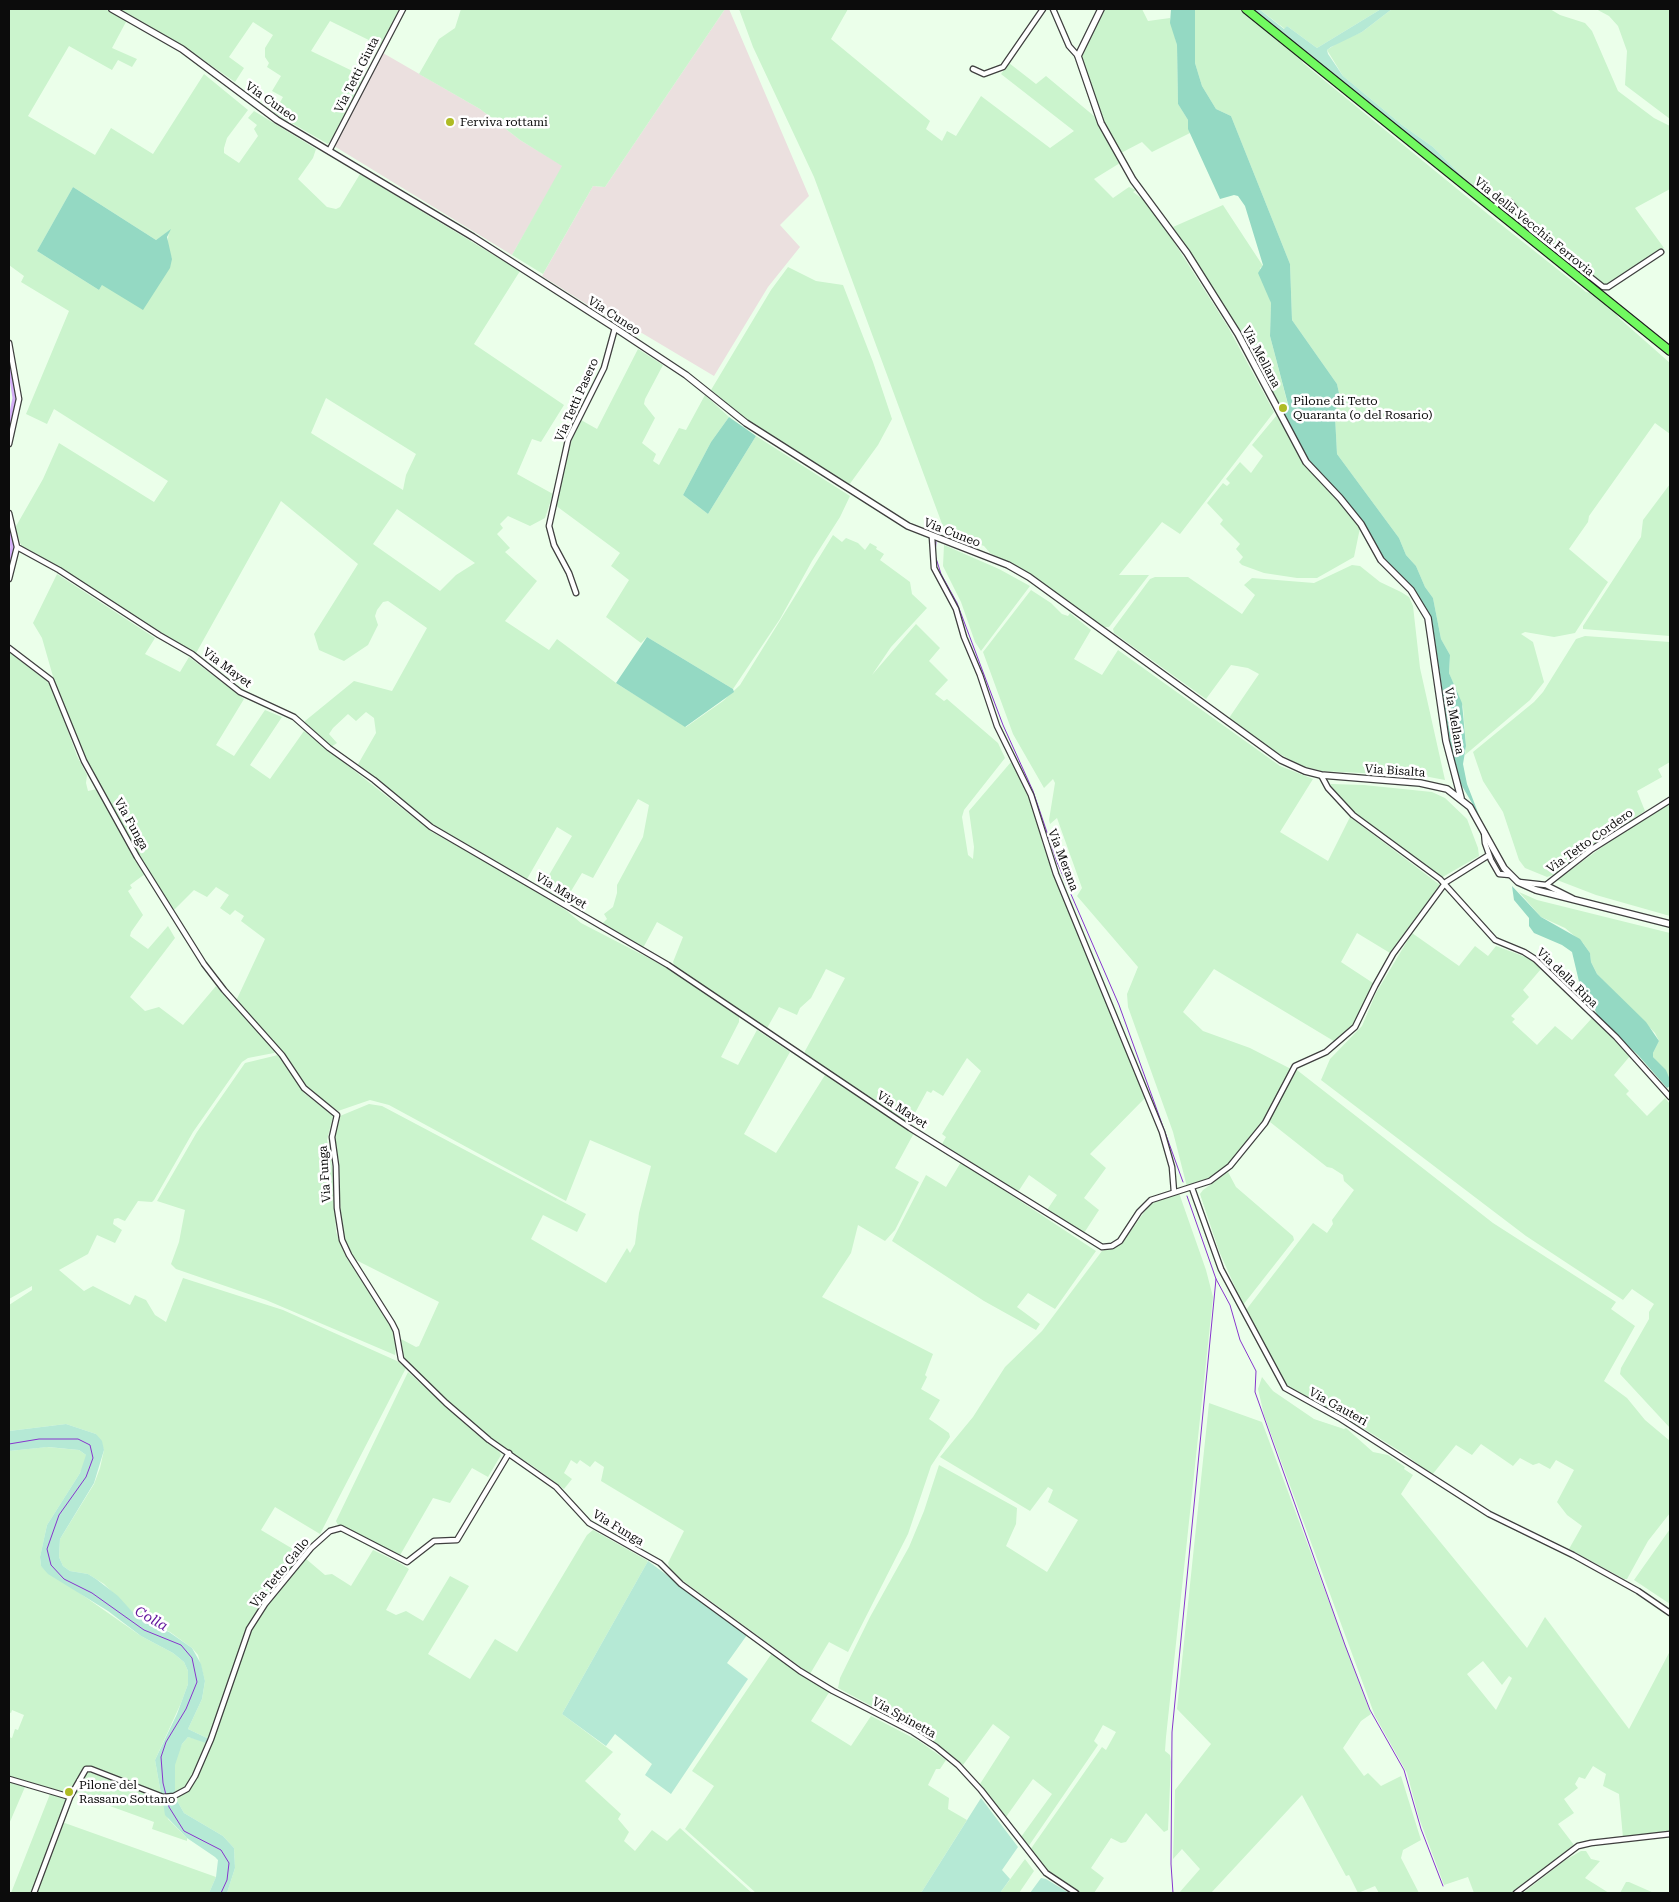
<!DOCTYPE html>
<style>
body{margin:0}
#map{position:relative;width:1679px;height:1902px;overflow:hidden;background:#ebffea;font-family:"Roboto Serif",serif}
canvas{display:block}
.frame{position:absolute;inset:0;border:10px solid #0c0c0c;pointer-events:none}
</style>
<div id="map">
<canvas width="1679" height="1902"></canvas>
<div class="frame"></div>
</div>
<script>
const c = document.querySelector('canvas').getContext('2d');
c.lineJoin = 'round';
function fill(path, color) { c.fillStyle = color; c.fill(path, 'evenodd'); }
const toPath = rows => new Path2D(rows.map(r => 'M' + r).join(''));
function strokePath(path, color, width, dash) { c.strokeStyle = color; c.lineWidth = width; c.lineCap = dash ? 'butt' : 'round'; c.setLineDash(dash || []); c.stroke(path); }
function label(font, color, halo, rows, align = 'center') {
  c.font = font + ' "Roboto Serif",serif'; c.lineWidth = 5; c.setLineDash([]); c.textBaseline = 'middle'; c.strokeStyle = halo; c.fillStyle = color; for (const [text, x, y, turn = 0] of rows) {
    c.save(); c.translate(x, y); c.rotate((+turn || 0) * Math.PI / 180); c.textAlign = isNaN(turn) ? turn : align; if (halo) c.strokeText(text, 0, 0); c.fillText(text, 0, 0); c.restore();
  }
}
fill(toPath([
 [725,9,729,9,809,196,780,225,800,247,768,287,714,376,610,314,607,317,542,276,593,186,605,187],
 [383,53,480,109,520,140,563,166,512,255,334,146]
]), '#ebe0df');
fill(toPath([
 [9,9,107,9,127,20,112,48,137,59,132,67,118,60,112,70,69,46,28,116,95,155,111,128,153,154,204,74,248,110,227,138,224,148,224,153,239,163,258,136,254,129,257,125,248,118,254,111,316,149,313,158,298,179,327,207,336,209,340,207,360,174,520,271,474,344,564,405,541,442,532,439,517,474,553,494,545,518,530,526,508,516,500,524,503,528,497,534,510,548,505,552,537,581,505,621,549,650,557,639,616,683,686,727,723,701,740,685,833,535,842,542,846,538,858,543,865,550,870,543,877,547,876,549,884,554,880,560,910,582,912,594,927,608,891,647,872,675,916,624,940,648,929,661,948,680,935,694,944,701,947,699,998,743,1005,758,964,810,962,817,968,855,973,859,974,847,969,811,1011,762,1030,798,1043,845,1085,944,1145,1098,1090,1154,1106,1168,1084,1198,1099,1210,1084,1233,1047,1210,1057,1195,1029,1175,1018,1192,942,1144,946,1137,942,1134,981,1071,967,1058,943,1096,933,1090,931,1093,927,1091,909,1124,805,1056,805,1051,845,978,826,969,811,998,800,1008,797,1015,779,1007,766,1030,675,967,673,962,683,937,657,922,643,948,601,925,607,919,604,914,613,907,617,893,617,885,643,837,649,805,638,799,593,878,582,873,565,901,542,887,572,836,557,827,527,879,430,823,357,766,376,733,374,718,366,712,356,721,348,714,333,728,329,734,337,743,331,747,305,724,305,721,354,681,392,691,427,628,388,601,383,602,377,610,375,616,378,625,368,645,344,661,319,650,314,634,358,564,281,501,195,655,22,548,15,528,43,479,59,443,154,502,168,481,54,409,47,424,26,414,69,311,21,282,24,276,9,265],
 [73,187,156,240,169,231,167,246,172,259,102,285,99,290,37,251],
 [326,398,416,454,406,475,403,490,311,433],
 [397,509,475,563,456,575,440,591,373,544],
 [118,9,400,9,381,46,330,21,311,51,365,77,337,132,328,144,274,113,283,97,272,91,281,76,267,67,269,63,265,57,265,48,273,35,253,22,229,57,244,68,235,82,189,50],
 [461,9,725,9,605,187,593,186,543,274,512,255,562,166,520,140,480,109,419,74,439,39,455,28],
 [739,9,848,9,831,39,930,121,926,129,942,141,947,131,956,136,981,96,1050,148,1074,131,1001,74,1009,63,1036,84,1046,76,1094,116,1120,163,1094,179,1113,198,1129,187,1136,190,1133,192,1144,200,1167,231,1228,327,1274,412,1180,534,1162,522,1119,575,1149,575,1109,627,1104,627,1030,575,990,553,984,546,945,532,814,177,753,47],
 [1104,9,1142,9,1148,21,1170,18,1177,45,1178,104,1188,120,1190,133,1152,152,1142,142,1121,153,1100,118,1082,64,1082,54],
 [1195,9,1242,9,1298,55,1303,63,1489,215,1586,292,1595,294,1611,307,1619,318,1670,363,1670,434,1655,423,1589,516,1588,522,1569,549,1608,582,1575,633,1554,637,1525,632,1521,634,1533,642,1544,682,1530,700,1465,755,1466,746,1463,707,1449,673,1450,655,1441,639,1433,598,1425,587,1416,566,1406,555,1399,538,1337,454,1335,416,1339,393,1337,384,1292,320,1290,264,1231,116,1216,109,1202,86,1195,63],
 [1259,9,1381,9,1317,48,1287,26,1285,29],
 [1392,9,1550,9,1560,15,1585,23,1592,31,1618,91,1654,118,1670,126,1670,189,1635,208,1664,248,1605,287,1534,232,1511,197,1507,195,1499,200,1489,200,1471,185,1433,147,1402,125,1343,76,1327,50,1342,40,1362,32],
 [1596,9,1670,9,1670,119,1625,85,1627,51,1618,26,1609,16],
 [1223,205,1263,266,1260,268,1271,303,1270,336,1289,409,1278,405,1244,339,1173,227],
 [788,267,816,281,843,285,873,362,892,419,878,445,849,485,756,427,711,390,771,290],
 [638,349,663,365,645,399,644,404,655,418,642,443,656,454,653,461,659,465,679,428,686,430,705,395,729,417,711,442,683,495,708,514,756,436,850,496,840,517,812,561,780,619,733,689,647,637,641,643,606,617,629,580,611,566,620,553,555,505,569,447,577,427,581,420,597,429],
 [1277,415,1304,465,1342,504,1360,528,1354,557,1317,578,1297,578,1264,573,1242,565,1239,562,1243,557,1236,549,1240,544,1220,524,1223,520,1207,503,1223,483,1227,486,1230,483,1226,479,1240,462,1251,473,1263,456,1252,445],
 [1670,484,1670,636,1583,629,1583,626,1641,537,1643,520],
 [944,545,999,569,1030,586,981,651,975,642,961,602,943,566],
 [1352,565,1360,566,1380,582,1401,592,1409,597,1413,606,1420,668,1445,780,1424,776,1322,771,1299,765,1273,750,1229,718,1259,674,1248,668,1231,665,1206,699,1114,633,1113,629,1150,579,1155,577,1188,577,1242,614,1255,595,1244,585,1252,578,1314,583],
 [57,574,155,638,145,654,180,672,189,657,244,699,216,745,234,756,265,710,282,717,250,765,270,779,304,731,432,832,511,876,567,911,581,923,664,966,739,1017,739,1022,721,1057,738,1065,757,1030,790,1052,744,1134,776,1153,825,1075,914,1133,895,1168,919,1182,895,1230,885,1241,858,1225,851,1253,822,1297,933,1354,925,1375,927,1377,921,1389,940,1400,929,1419,949,1433,950,1437,931,1466,908,1534,848,1652,829,1642,810,1674,671,1572,668,1563,684,1531,601,1481,604,1467,595,1461,590,1467,580,1460,577,1464,571,1460,564,1473,572,1479,564,1489,533,1466,490,1439,405,1362,401,1353,401,1339,416,1347,419,1346,439,1302,354,1259,345,1243,341,1229,339,1162,334,1134,340,1116,369,1104,382,1106,586,1214,577,1232,543,1215,531,1239,606,1283,627,1248,630,1253,635,1244,639,1213,651,1166,590,1140,566,1201,389,1105,370,1100,338,1111,304,1086,285,1055,236,1001,265,939,241,921,244,916,235,910,230,915,220,908,229,895,216,887,207,897,194,890,174,910,148,870,81,754,54,680,42,638,33,623],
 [1031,590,1051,603,1062,614,1068,616,1070,613,1091,630,1074,659,1102,675,1118,650,1280,766,1313,779,1280,832,1328,861,1350,817,1440,885,1390,953,1357,933,1341,962,1373,983,1357,1023,1337,1043,1214,969,1183,1012,1203,1031,1250,1048,1291,1069,1263,1123,1234,1160,1214,1177,1187,1187,1173,1132,1128,1007,1127,994,1138,967,1077,896,1082,888,1057,818,1050,824,1049,820,1055,783,1053,779,1044,788,1013,734,983,652],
 [1585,636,1670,642,1670,762,1658,769,1662,777,1637,791,1645,811,1553,875,1547,877,1525,868,1519,860,1503,812,1483,781,1473,752,1534,702,1543,692,1576,639],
 [9,652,48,682,52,687,77,756,87,775,86,783,88,791,97,789,145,874,130,885,132,888,128,891,143,915,131,932,130,936,148,949,168,926,175,938,130,997,145,1011,159,1007,183,1025,216,986,276,1050,274,1053,248,1058,242,1062,193,1132,154,1200,152,1202,138,1201,125,1221,118,1218,114,1219,113,1224,122,1230,115,1243,97,1235,88,1254,59,1270,84,1291,93,1286,130,1305,135,1295,139,1297,146,1300,155,1315,166,1322,183,1278,283,1310,397,1361,406,1368,320,1534,275,1507,261,1530,303,1555,250,1625,209,1739,188,1729,202,1699,205,1681,198,1655,192,1648,170,1632,136,1616,104,1584,88,1574,70,1571,63,1566,59,1557,60,1539,94,1484,100,1468,104,1450,96,1434,66,1424,9,1431,9,1305,32,1290,32,1286,9,1299],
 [1331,784,1364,785,1432,792,1445,798,1467,819,1478,848,1479,856,1441,878,1358,817,1329,786],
 [1670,802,1670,916,1596,895,1557,880,1635,823],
 [1519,892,1537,900,1670,933,1670,1080,1653,1057,1653,1053,1659,1041,1655,1033,1597,974,1591,962,1590,953,1583,943,1565,928,1541,917],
 [1412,933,1459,966,1475,946,1488,956,1496,946,1531,959,1541,969,1523,990,1529,997,1511,1016,1515,1019,1512,1022,1537,1045,1555,1026,1572,1040,1592,1018,1630,1056,1614,1075,1629,1091,1626,1094,1647,1116,1665,1098,1670,1104,1670,1428,1620,1374,1621,1368,1649,1319,1649,1312,1654,1304,1632,1289,1623,1300,1526,1236,1321,1080,1330,1059,1362,1026,1376,993],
 [278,1055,284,1059,304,1093,333,1116,327,1140,333,1171,336,1232,345,1255,394,1330,397,1340,395,1355,266,1300,176,1269,171,1264,179,1242,185,1210,157,1201,197,1132,245,1063],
 [1297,1070,1493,1223,1616,1302,1611,1309,1635,1326,1604,1381,1627,1398,1645,1420,1670,1441,1670,1513,1648,1541,1627,1579,1624,1579,1569,1549,1582,1526,1567,1515,1557,1502,1574,1470,1556,1460,1550,1469,1539,1463,1533,1465,1520,1458,1513,1466,1481,1444,1472,1455,1456,1445,1432,1475,1406,1455,1342,1415,1290,1389,1284,1382,1246,1310,1313,1223,1327,1233,1333,1224,1332,1220,1354,1190,1344,1181,1343,1175,1332,1168,1327,1167,1270,1122,1271,1115],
 [961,1162,1096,1251,1055,1309,1028,1293,1017,1307,1040,1324,1036,1330,984,1301,892,1241,926,1175,946,1187],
 [1228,1172,1236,1187,1293,1236,1294,1240,1243,1305,1219,1251,1200,1194,1203,1190],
 [1179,1193,1206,1270,1213,1297,1166,1737,1165,1751,1170,1755,1171,1762,1168,1830,1164,1832,1146,1813,1126,1842,1121,1843,1111,1838,1091,1868,1104,1878,1094,1893,1079,1893,1051,1875,1030,1850,1102,1747,1106,1750,1116,1732,1103,1725,1094,1741,1098,1745,1028,1847,1021,1837,1052,1794,1033,1779,1006,1817,980,1784,1010,1737,993,1724,963,1765,927,1736,838,1688,840,1678,870,1617,909,1547,924,1511,939,1465,1017,1508,1016,1524,1006,1546,1047,1572,1078,1520,1048,1502,1053,1490,1048,1487,1030,1511,940,1457,973,1417,1005,1367,1042,1331,1102,1251,1123,1242,1150,1204],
 [408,1372,474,1432,499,1451,501,1455,488,1477,472,1468,450,1503,433,1498,399,1557,339,1527,336,1521],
 [1262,1377,1273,1391,1314,1419,1344,1429,1346,1428,1373,1452,1388,1455,1405,1467,1404,1469,1413,1475,1401,1494,1527,1648,1545,1617,1629,1729,1670,1651,1670,1832,1623,1838,1619,1794,1603,1786,1606,1774,1593,1766,1585,1779,1579,1777,1575,1784,1578,1788,1564,1799,1574,1813,1558,1824,1574,1845,1545,1868,1511,1893,1474,1893,1468,1877,1444,1885,1419,1818,1407,1773,1375,1716,1264,1415,1258,1389],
 [1483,1661,1502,1685,1509,1676,1512,1678,1496,1710,1467,1674],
 [1209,1403,1262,1422,1371,1714,1361,1721,1343,1748,1364,1776,1368,1773,1381,1786,1401,1776,1421,1840,1403,1850,1401,1858,1419,1893,1379,1893,1375,1886,1358,1893,1349,1875,1346,1876,1302,1795,1211,1893,1179,1893,1200,1869,1182,1849,1173,1859,1175,1790,1211,1744,1177,1709],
 [47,1447,79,1450,86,1455,86,1460,80,1473,47,1525,40,1557,41,1566,141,1636,173,1653,184,1662,188,1671,188,1684,181,1703,155,1760,161,1794,88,1767,75,1786,65,1792,9,1778,9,1737,12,1738,15,1729,18,1730,24,1715,12,1710,11,1713,9,1712,9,1451],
 [1670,1529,1670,1604,1634,1580],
 [593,1530,648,1561,562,1714,613,1752,585,1781,621,1814,618,1819,629,1832,624,1841,635,1851,652,1830,667,1841,680,1828,752,1893,227,1893,235,1868,234,1848,223,1836,184,1813,175,1797,193,1781,250,1630,261,1613,305,1558,325,1575,332,1574,351,1586,373,1550,398,1562,409,1569,386,1610,396,1615,406,1611,423,1621,450,1576,469,1586,428,1654,470,1679,495,1639,517,1652,587,1535],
 [772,1653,830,1691,811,1721,851,1746,871,1716,919,1741,946,1760,940,1769,936,1769,928,1785,949,1798,948,1809,967,1820,921,1893,756,1893,685,1829,714,1786,692,1771],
 [188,1737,208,1742,188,1784,175,1793,173,1774,176,1756,182,1744],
 [87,1771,163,1799,168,1819,187,1838,187,1841,152,1829,154,1822,74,1793,84,1774],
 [9,1782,25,1787,9,1824],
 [50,1794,65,1798,66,1801,32,1893,11,1893],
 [62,1822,216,1877,209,1893,36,1893],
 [1581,1851,1586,1851,1591,1859,1600,1861,1585,1878,1609,1893,1523,1893,1564,1861],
 [1025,1859,1034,1871,1019,1893,1000,1893],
 [1626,1882,1629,1882,1654,1893,1620,1893]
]), '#cbf4cd');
fill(toPath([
 [1253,9,1259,9,1284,29,1287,26,1317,48,1381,9,1392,9,1362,32,1331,47,1327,50,1328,54,1343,76,1402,125,1433,147,1471,185],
 [66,1424,96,1434,102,1441,104,1450,94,1483,60,1539,59,1557,63,1566,70,1571,88,1574,96,1579,118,1596,136,1616,169,1632,192,1648,201,1664,205,1681,202,1699,188,1729,209,1739,206,1743,188,1737,182,1744,175,1765,175,1793,161,1794,155,1760,177,1714,188,1684,188,1671,184,1662,173,1653,141,1636,108,1611,48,1574,41,1566,40,1557,47,1525,80,1473,86,1455,79,1450,48,1447,9,1451,9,1431],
 [648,1561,747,1635,727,1663,748,1679,671,1794,645,1775,652,1764,615,1734,606,1746,562,1714],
 [175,1797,184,1813,223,1836,234,1848,235,1868,227,1893,209,1893,216,1877,218,1860,215,1857,187,1838,165,1815,163,1802],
 [981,1798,1018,1847,1002,1870,1010,1879,1000,1893,921,1893],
 [1041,1878,1046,1879,1069,1893,1030,1893]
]), '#b5e9d5');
fill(toPath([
 [1171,9,1195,9,1195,63,1202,86,1216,109,1231,116,1290,264,1292,320,1337,384,1339,393,1335,416,1337,454,1399,538,1406,555,1416,566,1425,587,1433,598,1441,639,1450,655,1449,673,1462,703,1466,746,1463,764,1467,784,1479,815,1462,786,1452,756,1432,622,1428,612,1412,587,1383,559,1361,520,1313,467,1283,416,1283,413,1289,408,1270,336,1271,303,1258,273,1263,265,1245,206,1238,196,1234,195,1220,199,1188,129,1188,120,1178,104,1177,45,1170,23],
 [73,187,156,240,171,229,167,237,172,259,170,268,143,310,102,285,99,290,37,251],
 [729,417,756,436,708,514,683,495,711,442],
 [647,637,733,689,734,692,685,727,616,683],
 [1512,886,1541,917,1580,939,1590,953,1591,962,1597,974,1646,1022,1659,1041,1653,1053,1653,1057,1666,1070,1670,1080,1670,1086,1667,1088,1638,1055,1599,1019,1592,1003,1581,990,1572,952,1562,945,1534,933,1529,926,1529,918,1514,900]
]), '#94d9c3');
strokePath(toPath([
 [935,554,936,542],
 [936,558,941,574,957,603,1003,725,1033,791,1057,862,1119,1005,1183,1182],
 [1187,1196,1216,1279,1230,1305,1240,1340,1256,1371,1255,1392,1345,1645,1370,1710,1404,1770,1421,1829,1443,1886],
 [9,1444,39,1439,78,1439,90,1445,93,1458,86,1477,59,1515,47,1549,51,1565,64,1579,92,1593,144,1630,181,1645,192,1658,197,1682,186,1709,166,1742,161,1757,163,1783,169,1807,184,1831,221,1850,229,1863,227,1880,221,1893],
 [1173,1893,1171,1864,1172,1732,1216,1279]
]), '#8736cd', 1);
strokePath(toPath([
 [9,359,15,398,9,428],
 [9,528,13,547,9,565]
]), '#d3aff6', 5);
const minor = toPath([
 [1053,9,1069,46,1078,56],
 [973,69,984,74,1003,67,1043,9],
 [329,151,403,9],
 [1493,208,1502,200,1510,202,1531,230,1603,287,1608,287,1661,252],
 [9,343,19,399,9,444],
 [9,513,17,547,9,579],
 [932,537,934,568,956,609,964,637,980,675,997,726,1031,795,1056,874,1162,1132,1172,1167,1174,1192],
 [17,547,59,570,159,635,192,654,240,692,294,717,329,748,374,780,431,827,668,965,910,1128,1102,1247,1112,1246,1120,1241,1139,1212,1151,1200,1210,1181,1230,1166,1265,1123,1295,1066,1326,1052,1355,1027,1375,986,1393,954,1446,882,1489,855],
 [576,593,569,573,554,545,549,526,568,440,604,368,615,328],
 [9,648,51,680,84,761,137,857,204,964,224,990,282,1055,304,1088,337,1115,332,1137,336,1166,337,1208,342,1240,349,1255,392,1323,396,1331,401,1359,446,1403,489,1440,556,1487,589,1523,660,1563,681,1584,800,1671,833,1691,913,1732,936,1747,958,1765,981,1790,1046,1873,1076,1893],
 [1321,775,1328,788,1353,815,1440,879,1495,940,1524,952,1535,959,1616,1037,1670,1097],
 [1484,832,1485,843,1491,860,1499,874,1510,875],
 [1519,882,1546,885,1592,849,1670,800],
 [1546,885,1572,898],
 [1192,1188,1221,1269,1285,1388,1341,1419,1489,1514,1573,1555,1638,1591,1670,1613],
 [9,1779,70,1797],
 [34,1893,70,1797,86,1769,91,1769,163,1797,174,1796,187,1789,195,1776,211,1739,249,1629,265,1604,311,1548,330,1531,341,1528,407,1562,434,1541,457,1540,509,1453],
 [1516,1893,1578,1846,1591,1843,1670,1834]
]);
const tertiary = toPath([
 [112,9,182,49,277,120,473,237,615,328,686,375,746,423,908,526,1008,565,1029,577,1281,760,1305,771,1321,775,1420,783,1447,789,1470,807,1504,868,1518,882,1536,890,1670,924],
 [1101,9,1078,56,1101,123,1133,180,1187,253,1238,334,1306,462,1340,498,1361,524,1381,560,1411,590,1428,618,1446,741,1461,798]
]);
const primary = toPath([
 [1246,9,1670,351]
]);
strokePath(minor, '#3f3f3f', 7);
strokePath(tertiary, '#3f3f3f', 8);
strokePath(primary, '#1d1d1d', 10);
strokePath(minor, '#fff', 4.5);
strokePath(tertiary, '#fff', 5.5);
strokePath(primary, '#71f960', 8);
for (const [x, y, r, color] of [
 [450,122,5,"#aebb24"],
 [1283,408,5,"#aebb24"],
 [69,1792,5,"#aebb24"]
]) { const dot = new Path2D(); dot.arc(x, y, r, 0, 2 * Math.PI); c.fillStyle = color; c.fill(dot); strokePath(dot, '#fff', 2); }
label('12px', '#0c0c0c', '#fff', [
 ["Via Tetti Giuta",357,75,-63],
 ["Via Cuneo",271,102,35],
 ["Via della Vecchia Ferrovia",1534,227,39],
 ["Via Cuneo",614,316,33],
 ["Via Mellana",1261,357,62],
 ["Via Tetti Pasero",577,400,-66],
 ["Via Cuneo",952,533,21],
 ["Via Mayet",227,668,37],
 ["Via Mellana",1454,721,80],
 ["Via Bisalta",1395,771,4],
 ["Via Funga",131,824,61],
 ["Via Tetto Cordero",1590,841,-35],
 ["Via Merana",1063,860,69],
 ["Via Mayet",561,891,31],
 ["Via della Ripa",1567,978,44],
 ["Via Mayet",902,1110,33],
 ["Via Funga",325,1174,-94],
 ["Via Gauteri",1338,1407,29],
 ["Via Funga",618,1528,31],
 ["Via Tetto Gallo",280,1573,-51],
 ["Via Spinetta",904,1718,29]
]);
label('12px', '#0c0c0c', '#fff', [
 ["Ferviva rottami",460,122],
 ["Pilone di Tetto",1293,401],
 ["Quaranta (o del Rosario)",1293,415],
 ["Pilone del",79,1785],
 ["Rassano Sottano",79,1799]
], 'left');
label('italic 14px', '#63159d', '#fff', [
 ["Colla",151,1619,29]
]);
</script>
